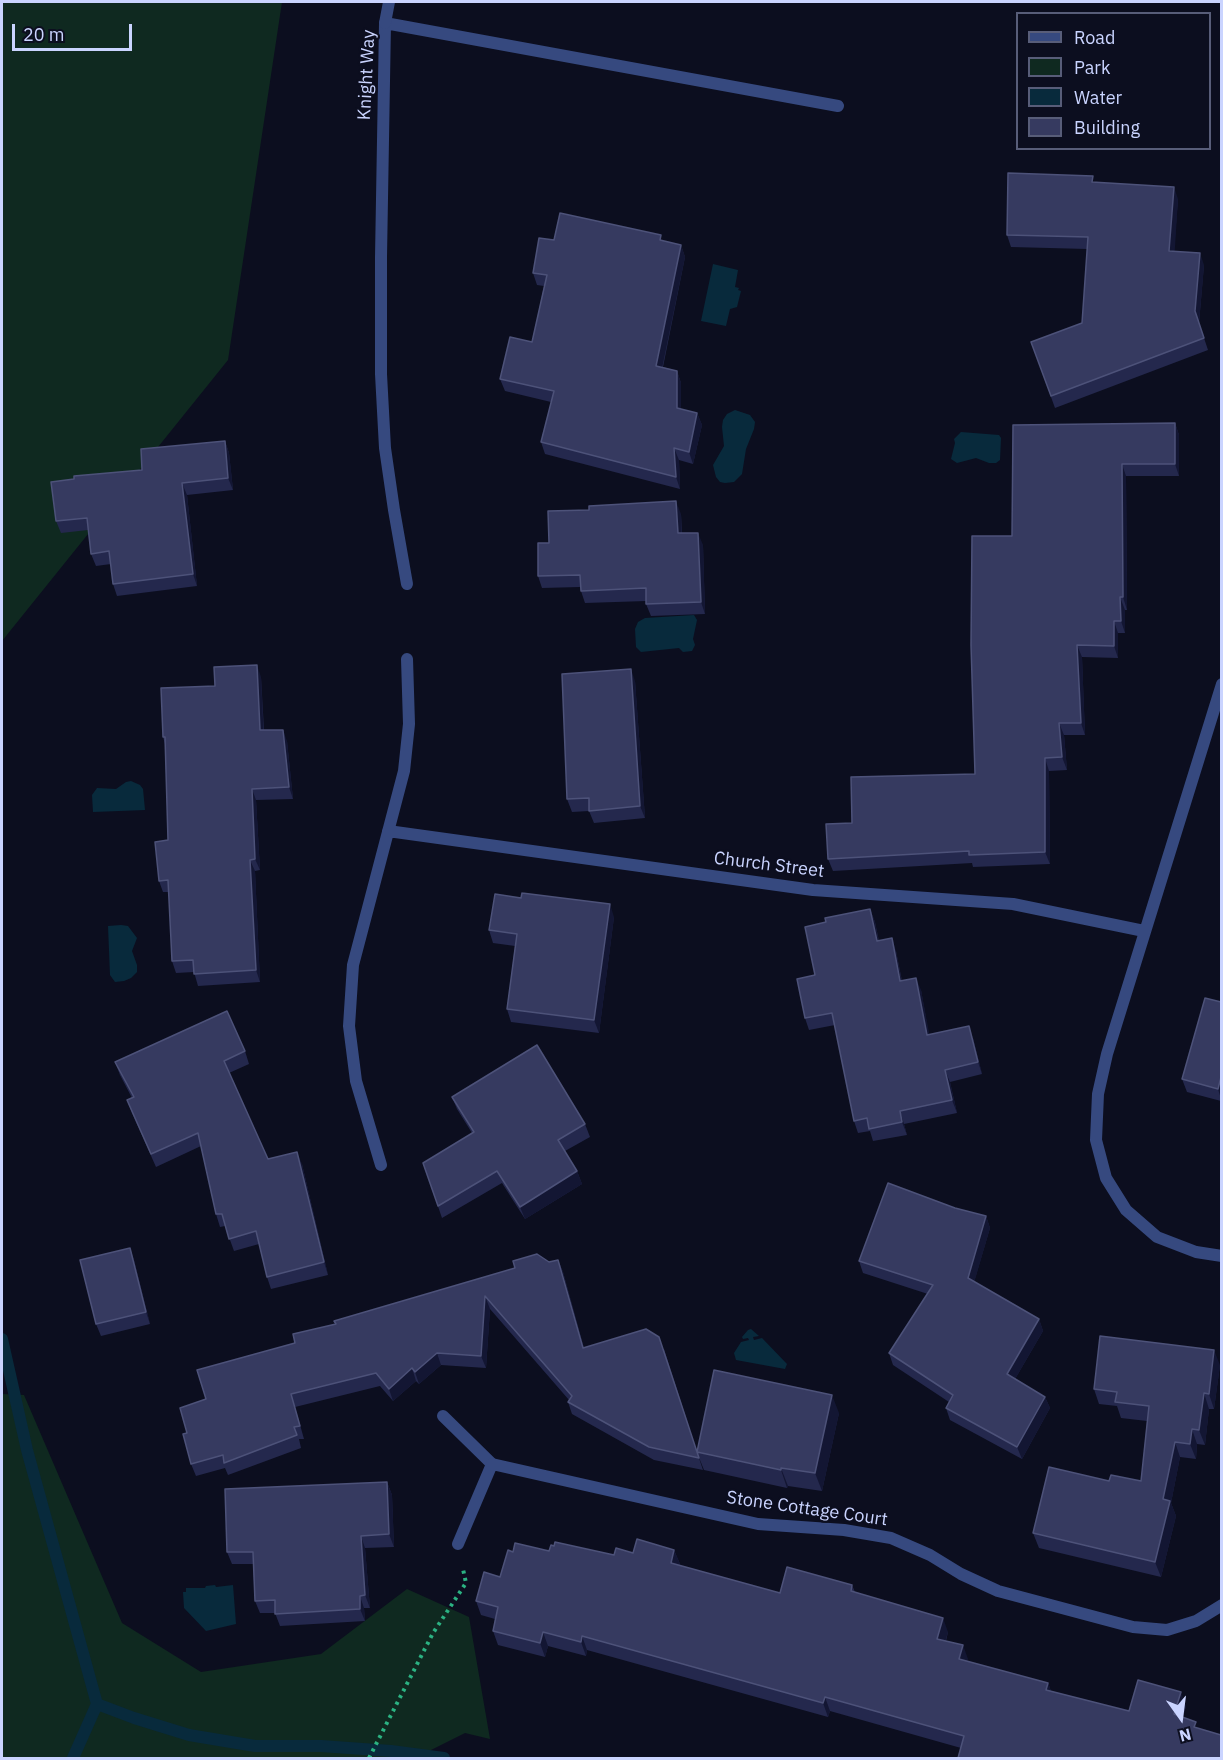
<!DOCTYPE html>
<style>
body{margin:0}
#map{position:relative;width:1223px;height:1760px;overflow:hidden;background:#0c0e1f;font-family:"IBM Plex Sans",sans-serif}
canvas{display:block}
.frame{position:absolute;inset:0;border:3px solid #cad4ff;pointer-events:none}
.legend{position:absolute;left:1016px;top:12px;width:195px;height:138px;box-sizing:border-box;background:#0c0e1f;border:2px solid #585d79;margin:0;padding:8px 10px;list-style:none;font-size:18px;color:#cad4ff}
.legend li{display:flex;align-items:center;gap:12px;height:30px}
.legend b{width:30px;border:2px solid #585d79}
.north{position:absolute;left:1151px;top:1688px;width:60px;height:60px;-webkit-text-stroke:4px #0c0e1f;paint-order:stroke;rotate:166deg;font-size:16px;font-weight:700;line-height:24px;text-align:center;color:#cad4ff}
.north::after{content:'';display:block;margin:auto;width:21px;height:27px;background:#cad4ff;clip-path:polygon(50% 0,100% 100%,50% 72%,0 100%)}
.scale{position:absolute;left:12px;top:24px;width:120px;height:27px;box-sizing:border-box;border:3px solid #cad4ff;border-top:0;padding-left:8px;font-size:18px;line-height:21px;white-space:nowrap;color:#cad4ff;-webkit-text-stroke:4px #0c0e1f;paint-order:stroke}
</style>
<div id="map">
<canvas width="1223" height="1760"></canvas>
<div class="frame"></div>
<ul class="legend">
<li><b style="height:8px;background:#36497f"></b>Road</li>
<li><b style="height:16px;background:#0f2920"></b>Park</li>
<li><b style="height:16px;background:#082a3c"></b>Water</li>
<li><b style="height:16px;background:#363a60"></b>Building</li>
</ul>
<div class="north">N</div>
<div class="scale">20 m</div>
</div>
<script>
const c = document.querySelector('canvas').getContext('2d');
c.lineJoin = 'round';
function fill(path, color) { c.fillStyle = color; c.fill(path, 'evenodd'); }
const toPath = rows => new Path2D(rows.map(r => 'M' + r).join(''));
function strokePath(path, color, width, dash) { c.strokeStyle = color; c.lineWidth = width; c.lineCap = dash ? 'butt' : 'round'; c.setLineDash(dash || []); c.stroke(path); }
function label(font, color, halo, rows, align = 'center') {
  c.font = font + ' "IBM Plex Sans",sans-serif'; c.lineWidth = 4.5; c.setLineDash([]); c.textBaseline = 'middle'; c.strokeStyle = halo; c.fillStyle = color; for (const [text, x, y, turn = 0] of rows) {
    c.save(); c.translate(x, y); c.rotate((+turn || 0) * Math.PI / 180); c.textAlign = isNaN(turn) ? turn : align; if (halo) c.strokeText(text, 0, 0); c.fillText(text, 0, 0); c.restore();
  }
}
fill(toPath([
 [2,2,282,2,228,360,2,641],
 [2,1394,24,1395,122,1623,201,1672,321,1654,407,1589,469,1617,490,1739,465,1733,415,1758,2,1758]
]), '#0f2920');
fill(toPath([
 [713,264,738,270,735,287,739,288,738,290,741,291,737,307,730,309,726,326,701,321],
 [735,410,750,415,755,422,754,429,746,449,742,474,734,482,725,483,720,482,716,477,713,465,724,446,722,427,723,420,727,414],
 [961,432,999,435,1001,438,1000,460,996,463,989,463,976,458,957,463,951,459,955,443,954,439],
 [694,615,697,620,693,639,695,645,692,651,683,652,679,648,641,652,636,647,635,629,638,622,645,618],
 [131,781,140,785,143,789,145,810,93,812,92,795,97,788,116,789,126,782],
 [121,925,128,926,137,938,132,951,137,965,137,972,131,978,124,981,115,982,110,975,108,926],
 [751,1329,759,1336,753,1337,754,1340,762,1338,787,1364,785,1369,736,1360,734,1353,741,1342,749,1340,748,1338,743,1339,742,1337,748,1330],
 [215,1585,216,1587,233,1585,236,1624,206,1631,184,1608,183,1592,186,1592,186,1588,205,1588,206,1586]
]), '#082a3c');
strokePath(toPath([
 [2,1339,27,1450,97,1704,73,1758],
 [97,1704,134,1718,189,1735,255,1746,321,1746,391,1751,444,1758]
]), '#082a3c', 12);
strokePath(toPath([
 [369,1758,433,1633,466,1583,463,1569]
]), '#2bb282', 4, [3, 4.5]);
strokePath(toPath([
 [407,584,394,510,385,448,381,374,381,257,385,23,838,106],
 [443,1416,492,1464]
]), '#36497f', 12);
strokePath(toPath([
 [385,23,389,2],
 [1222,684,1107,1054,1098,1094,1096,1140,1106,1178,1126,1210,1157,1237,1196,1252,1222,1256],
 [388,831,813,890,1013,904,1144,931],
 [381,1165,356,1081,349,1026,353,965,404,771,409,724,407,659],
 [458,1544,492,1464,758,1524,844,1530,891,1538,930,1555,961,1574,998,1591,1133,1627,1167,1630,1196,1621,1222,1605]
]), '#36497f', 12);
fill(toPath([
 [1095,183,1178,199,1174,251,1204,265,1199,323,1208,350,1055,408,1031,342,1082,323,1087,249,1011,247,1007,235],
 [554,240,664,241,681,245,685,257,663,367,677,371,681,383,681,409,697,413,702,425,693,464,679,460,680,489,545,454,541,442,551,402,505,391,500,379,532,342,544,286,537,285,533,273],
 [1175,423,1179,435,1179,476,1126,476,1127,610,1125,610,1125,633,1118,633,1118,658,1082,657,1085,735,1064,735,1067,770,1049,771,1050,864,973,867,972,863,833,871,828,859,852,823,975,774,1012,536],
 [225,441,229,453,233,490,187,495,197,586,117,596,113,584,111,564,96,566,91,554,88,530,61,533,56,521,142,470],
 [681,514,682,533,703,545,705,614,651,616,646,604,646,601,585,603,581,591,580,587,542,588,538,576,549,543],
 [261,677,264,730,287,741,293,799,256,800,260,870,255,871,260,982,198,986,194,972,176,973,172,961,169,892,163,892,159,881,168,840,165,744,163,737,215,686],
 [635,681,645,818,594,823,589,811,572,812,567,799],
 [521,898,614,917,599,1033,511,1022,507,1009,515,946,493,943,489,930],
 [870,909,875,922,879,941,896,951,902,981,921,990,929,1035,973,1038,982,1074,950,1082,957,1113,904,1124,907,1135,873,1141,870,1131,858,1133,854,1121,835,1025,809,1030,805,1018,815,975,826,922],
 [1221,1002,1221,1101,1187,1092,1182,1079],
 [245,1051,249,1064,229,1073,268,1159,302,1164,328,1275,271,1289,267,1277,259,1244,234,1251,225,1226,220,1227,216,1214,201,1146,156,1167,132,1113,127,1100,132,1098,120,1075,115,1062],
 [452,1097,585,1124,590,1137,565,1151,577,1171,582,1184,525,1219,502,1183,442,1218,423,1163,472,1133,457,1109],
 [955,1208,986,1216,990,1228,974,1282,1039,1319,1043,1331,1015,1379,1045,1397,1050,1408,1022,1459,950,1420,946,1408,949,1402,893,1365,889,1353,928,1294,863,1273,859,1261],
 [130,1248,134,1260,150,1324,101,1336,96,1324],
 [558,1260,563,1272,584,1348,664,1349,697,1452,839,1413,822,1491,788,1486,787,1488,704,1470,698,1455,703,1470,654,1460,572,1414,568,1402,569,1400,490,1309,486,1368,441,1365,419,1384,416,1381,393,1401,380,1386,295,1407,304,1439,299,1439,301,1448,228,1475,225,1468,196,1476,191,1464,187,1433,206,1399,295,1343,335,1324,334,1321,549,1262],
 [1220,1365,1214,1409,1209,1409,1205,1445,1197,1444,1196,1459,1180,1457,1171,1503,1176,1516,1161,1577,1039,1548,1033,1533,1109,1481,1141,1481,1147,1421,1121,1418,1117,1406,1099,1404,1094,1389],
 [387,1482,392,1495,394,1547,365,1548,370,1608,364,1608,365,1621,280,1626,275,1613,260,1613,255,1601,253,1564,232,1564,227,1552],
 [554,1546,614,1555,633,1553,674,1550,680,1564,679,1565,780,1593,852,1585,855,1592,948,1632,946,1641,963,1645,967,1661,1048,1683,1051,1691,1129,1711,1186,1706,1183,1717,961,1748,830,1711,828,1717,587,1650,586,1656,548,1646,545,1657,498,1645,493,1631,495,1619,481,1615,476,1601,500,1577,513,1552,549,1551]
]), '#24284d');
fill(toPath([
 [1174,187,1178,199,1174,263,1169,251],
 [681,245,685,257,660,378,656,366],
 [1200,253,1204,265,1199,323,1208,350,1195,311],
 [677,371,681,383,681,420,677,408],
 [697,413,702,425,693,464,689,452],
 [1175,423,1179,435,1179,476,1175,464],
 [225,441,229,453,233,490,228,478],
 [674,448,679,460,680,489,676,477],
 [1122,464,1126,476,1127,610,1123,597],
 [182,483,187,495,197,586,193,574],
 [676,501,681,514,682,546,678,533],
 [698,533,703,545,705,614,701,602],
 [1120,597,1125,610,1125,633,1121,621],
 [1114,621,1118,633,1118,658,1114,646],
 [1077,645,1082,657,1085,735,1081,723],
 [257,665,261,677,264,741,260,730],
 [631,669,635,681,645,818,640,806],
 [1059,723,1064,735,1067,770,1062,757],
 [283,730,287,741,293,799,289,787],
 [1045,758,1049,771,1050,864,1045,852],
 [252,789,256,800,260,870,255,859],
 [250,860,255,871,260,982,256,970],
 [610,904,614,917,599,1033,594,1020],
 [870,909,875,922,881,954,877,941],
 [892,938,896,951,904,994,900,981],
 [916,978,921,990,932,1048,927,1035],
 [969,1026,973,1038,982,1074,978,1062],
 [945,1070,950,1082,957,1113,952,1100],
 [1221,1077,1221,1099,1218,1089],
 [900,1111,904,1124,907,1135,902,1122],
 [297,1152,302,1164,328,1275,324,1262],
 [577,1171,582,1184,525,1219,520,1207],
 [986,1216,990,1228,972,1290,968,1278],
 [130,1248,134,1260,150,1324,146,1312],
 [558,1260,563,1272,587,1360,583,1348],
 [485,1296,490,1309,486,1368,481,1356],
 [1039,1319,1043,1331,1011,1386,1007,1374],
 [1214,1350,1220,1365,1214,1409,1209,1394],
 [437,1353,441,1365,419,1384,415,1372],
 [412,1368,416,1381,393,1401,389,1389],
 [1204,1393,1209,1409,1205,1445,1199,1430],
 [832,1395,839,1413,822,1491,815,1473],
 [1045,1397,1050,1408,1022,1459,1017,1447],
 [1192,1429,1197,1444,1196,1459,1190,1444],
 [1175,1442,1180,1457,1171,1503,1176,1516,1161,1577,1155,1562,1163,1499],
 [781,1468,788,1486,787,1488,781,1470],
 [387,1482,392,1495,394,1547,389,1534],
 [361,1536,365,1548,370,1608,365,1595],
 [674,1550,680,1564,676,1577,671,1563],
 [360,1596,364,1608,365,1621,360,1609],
 [943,1618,948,1632,942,1653,937,1639],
 [543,1632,548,1646,545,1657,540,1643],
 [582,1636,587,1650,586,1656,581,1642],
 [963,1645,968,1659,964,1673,959,1659],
 [1048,1683,1053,1697,1046,1690],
 [1181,1692,1186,1706,1180,1728,1174,1714],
 [825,1697,830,1711,828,1717,823,1703]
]), '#131633');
const building = toPath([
 [1008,173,1093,176,1092,182,1174,187,1169,251,1200,253,1195,311,1204,338,1051,396,1031,342,1082,323,1088,237,1007,235,1008,173],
 [560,213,661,235,660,240,681,245,656,366,677,371,677,408,697,413,689,452,674,448,676,477,541,442,554,391,500,379,510,337,532,342,547,275,533,273,539,238,554,240,560,213],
 [1175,423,1175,464,1122,464,1123,597,1120,597,1121,621,1114,621,1114,646,1077,645,1081,723,1059,723,1062,757,1045,758,1045,852,969,855,969,851,828,859,826,824,852,823,851,777,975,774,971,645,972,536,1012,536,1013,425,1175,423],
 [225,441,228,478,182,483,193,574,113,584,109,551,91,554,87,518,56,521,51,482,74,479,74,476,142,470,141,449,225,441],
 [676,501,678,533,698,533,701,602,646,604,646,588,581,591,580,575,538,576,538,543,549,543,548,511,589,510,589,506,676,501],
 [257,665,260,730,283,730,289,787,252,789,255,859,250,860,256,970,194,974,193,960,172,961,168,880,159,881,155,842,168,840,165,737,163,737,161,688,215,686,214,667,257,665],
 [631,669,640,806,589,811,589,798,567,799,562,674,631,669],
 [522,893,610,904,594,1020,507,1009,517,934,489,930,495,894,521,898,522,893],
 [870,909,877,941,892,938,900,981,916,978,927,1035,969,1026,978,1062,945,1070,952,1100,900,1111,902,1122,869,1129,867,1118,854,1121,832,1013,805,1018,797,979,815,975,805,927,826,922,825,918,870,909],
 [1205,998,1221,1002,1221,1077,1218,1089,1182,1079,1205,998],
 [227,1011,245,1051,224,1061,268,1159,297,1152,324,1262,267,1277,256,1231,229,1239,222,1214,216,1214,198,1133,151,1154,127,1100,134,1097,115,1062,227,1011],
 [537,1045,585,1124,558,1140,577,1171,520,1207,497,1171,438,1206,423,1163,474,1132,452,1097,537,1045],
 [888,1183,955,1208,986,1216,968,1278,1039,1319,1007,1374,1045,1397,1017,1447,946,1408,953,1395,889,1353,933,1285,859,1261,888,1183],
 [130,1248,146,1312,96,1324,80,1260,130,1248],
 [537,1254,549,1262,558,1260,583,1348,646,1329,659,1337,699,1458,649,1447,568,1402,572,1396,485,1296,481,1356,437,1353,415,1372,412,1368,389,1389,376,1373,291,1394,300,1426,294,1427,297,1435,224,1463,223,1455,191,1464,183,1434,187,1433,180,1408,206,1399,197,1370,295,1343,293,1334,336,1324,334,1321,515,1268,513,1261,537,1254],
 [1100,1336,1214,1350,1209,1394,1204,1393,1199,1430,1192,1429,1190,1444,1175,1442,1163,1499,1170,1501,1155,1562,1033,1533,1049,1467,1109,1481,1111,1475,1141,1481,1149,1406,1115,1402,1117,1392,1094,1389,1100,1336],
 [714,1370,832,1395,815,1473,781,1468,781,1470,697,1452,714,1370],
 [387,1482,389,1534,361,1536,365,1595,360,1596,360,1609,275,1614,275,1600,255,1601,253,1552,227,1552,225,1489,387,1482],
 [637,1539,674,1550,671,1563,780,1593,787,1567,852,1585,851,1591,943,1618,937,1639,963,1645,959,1659,1048,1683,1046,1690,1129,1711,1138,1680,1181,1692,1174,1714,1196,1722,1194,1727,1221,1735,1221,1758,958,1758,964,1736,825,1697,823,1703,582,1636,581,1642,543,1632,540,1643,493,1631,498,1607,476,1601,484,1572,500,1577,508,1550,513,1552,515,1543,549,1551,551,1545,554,1546,555,1542,614,1555,616,1548,633,1553,637,1539]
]);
fill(building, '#363a60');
strokePath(building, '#4d5279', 1.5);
label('18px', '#cad4ff', '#0c0e1f', [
 ["Knight Way",367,75,-87],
 ["Church Street",769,865,7],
 ["Stone Cottage Court",807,1509,8]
]);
</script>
